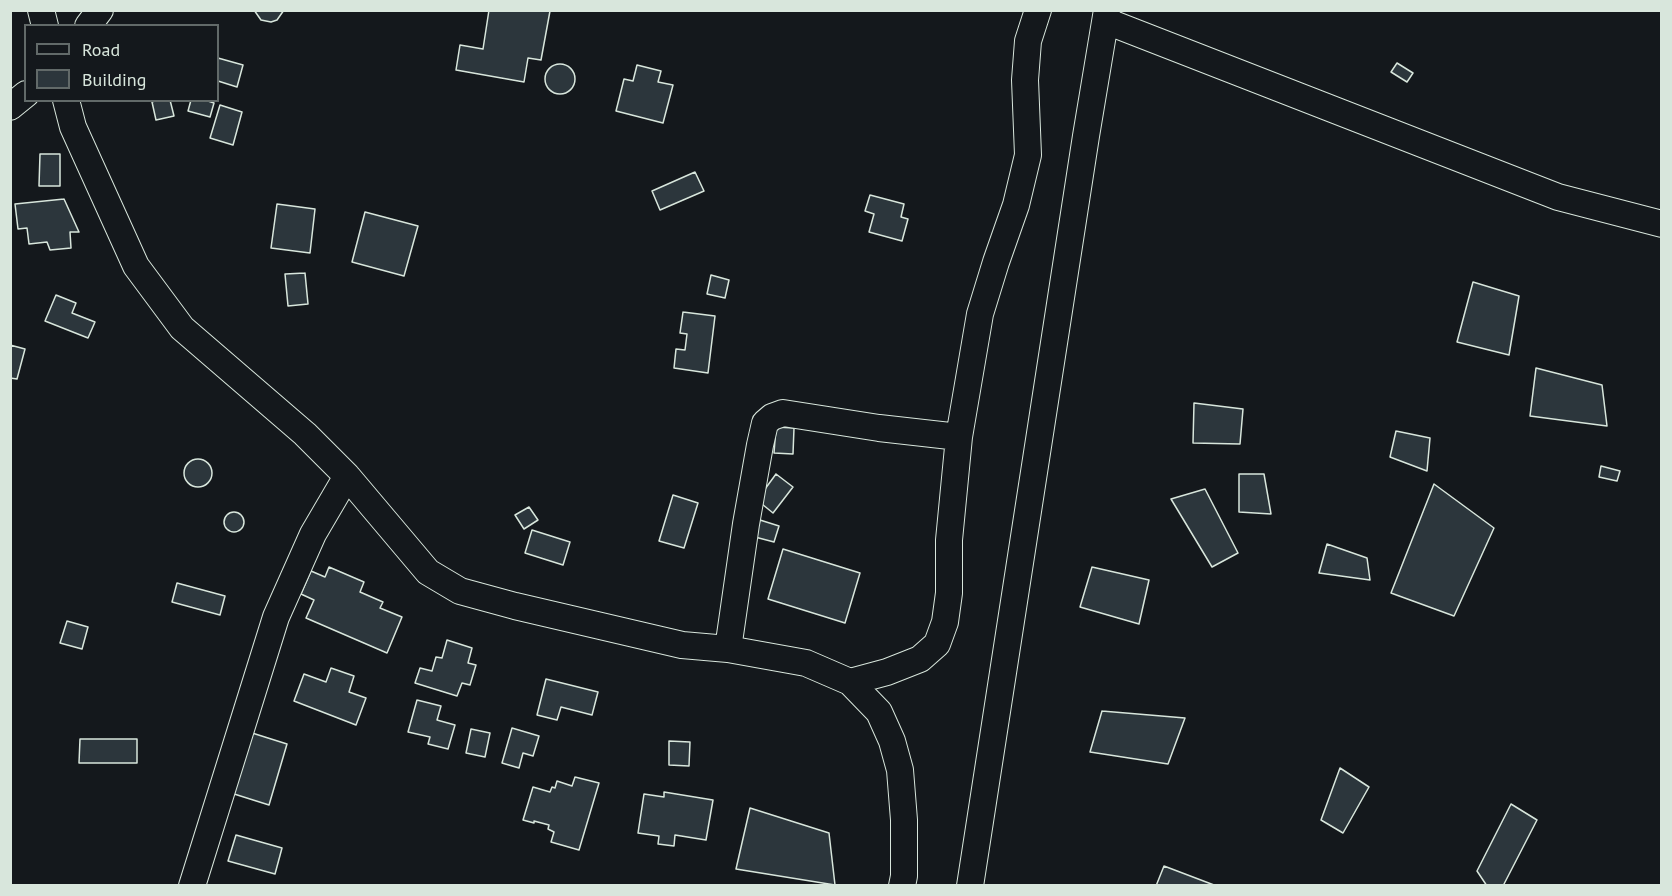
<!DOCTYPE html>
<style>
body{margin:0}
#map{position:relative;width:1672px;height:896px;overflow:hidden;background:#14181c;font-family:"PT Sans",sans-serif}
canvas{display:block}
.frame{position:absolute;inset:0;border:12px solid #d8e6dc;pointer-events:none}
.legend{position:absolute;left:24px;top:24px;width:195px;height:78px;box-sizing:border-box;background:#14181c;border:2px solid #626a69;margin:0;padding:8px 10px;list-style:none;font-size:18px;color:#d8e6dc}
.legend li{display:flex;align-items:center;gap:12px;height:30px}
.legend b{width:30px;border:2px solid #626a69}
</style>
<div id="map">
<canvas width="1672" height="896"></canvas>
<div class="frame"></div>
<ul class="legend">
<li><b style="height:8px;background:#14181c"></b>Road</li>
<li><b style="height:16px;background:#2c363c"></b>Building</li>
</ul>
</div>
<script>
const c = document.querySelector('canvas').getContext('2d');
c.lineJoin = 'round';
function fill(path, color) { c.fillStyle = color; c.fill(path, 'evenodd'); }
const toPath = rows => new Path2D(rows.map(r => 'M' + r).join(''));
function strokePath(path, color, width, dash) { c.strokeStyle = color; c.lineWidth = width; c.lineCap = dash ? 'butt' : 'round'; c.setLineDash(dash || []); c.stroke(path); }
const building = toPath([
 [254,10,284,10,277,20,271,22,261,20,254,10],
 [489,10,550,11,541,60,528,58,524,82,456,70,460,45,483,49,489,10],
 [218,58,243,65,237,87,218,81,218,58],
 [1397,63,1413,73,1407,82,1391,72,1397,63],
 '545 79a15 15 0 1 1 30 0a15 15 0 1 1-30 0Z',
 [637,65,661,71,658,82,673,85,663,123,616,111,624,79,633,81,637,65],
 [157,100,170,100,174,116,156,120,152,102,157,100],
 [191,100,205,100,214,103,210,117,188,111,191,100],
 [220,105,242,112,233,145,210,138,220,105],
 [40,154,60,154,60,186,39,186,40,154],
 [695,172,704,191,660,210,652,191,695,172],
 [870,195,904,204,901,217,908,219,902,241,869,232,874,214,865,211,870,195],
 [64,199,79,232,70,232,71,248,50,250,47,242,29,244,27,228,18,229,15,204,64,199],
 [277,204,315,209,310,253,271,248,277,204],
 [365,212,418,226,404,276,352,262,365,212],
 [305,273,308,304,288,306,285,274,305,273],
 [711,275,729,280,725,298,707,294,711,275],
 [1473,282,1519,296,1509,355,1457,342,1473,282],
 [56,295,76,303,72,313,95,322,88,338,45,321,56,295],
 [683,312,715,316,708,373,674,368,676,349,685,350,687,334,680,333,683,312],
 [10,345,25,349,17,379,10,378,10,345],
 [1536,368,1602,385,1607,426,1530,416,1536,368],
 [1194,403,1243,409,1240,444,1193,443,1194,403],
 [776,427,794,428,793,454,774,453,776,427],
 [1396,431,1430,438,1427,471,1390,457,1396,431],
 '184 473a14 14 0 1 1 28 0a14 14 0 1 1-28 0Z',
 [1601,466,1620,471,1617,481,1599,477,1601,466],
 [776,474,793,487,773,513,757,500,776,474],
 [1239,474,1264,474,1271,514,1239,512,1239,474],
 [1434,484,1494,528,1454,616,1391,593,1434,484],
 [1205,489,1238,553,1212,567,1171,499,1205,489],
 [673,495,698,503,684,548,659,541,673,495],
 [529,507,538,520,524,529,515,515,529,507],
 '224 522a10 10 0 1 1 20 0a10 10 0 1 1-20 0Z',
 [760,520,779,526,774,542,755,537,760,520],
 [532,530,570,542,563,565,525,553,532,530],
 [1327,544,1367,558,1370,580,1319,573,1327,544],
 [783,549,860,573,845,623,768,599,783,549],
 [329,567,364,582,360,592,383,602,380,608,402,617,387,653,306,618,314,600,301,594,311,571,325,577,329,567],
 [1092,567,1149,580,1139,624,1080,607,1092,567],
 [177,583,225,596,220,615,172,602,177,583],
 [67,621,88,627,82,649,60,643,67,621],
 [447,640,472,648,468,663,476,665,470,685,462,683,457,696,415,683,420,668,432,671,436,657,442,658,447,640],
 [331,668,354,676,349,692,366,698,356,725,294,701,304,674,326,682,331,668],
 [546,679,598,692,592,715,561,707,557,720,537,715,546,679],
 [417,700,441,706,437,720,455,725,448,749,428,744,430,737,408,732,417,700],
 [1102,711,1185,718,1168,764,1090,752,1102,711],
 [512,728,539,736,533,756,523,753,519,768,502,763,512,728],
 [471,729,490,733,485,757,466,753,471,729],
 [249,732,287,744,269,805,231,793,249,732],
 [80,739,137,739,137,763,79,763,80,739],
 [669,741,690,742,689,766,669,765,669,741],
 [1340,768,1369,787,1343,833,1321,820,1340,768],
 [575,777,599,783,579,850,551,842,554,832,548,829,549,825,534,821,534,823,523,820,533,787,550,792,552,787,555,788,557,781,572,786,575,777],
 [664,792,713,800,706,840,675,835,674,846,658,844,659,836,638,833,644,794,664,797,664,792],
 [1511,804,1537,820,1503,886,1487,886,1477,871,1511,804],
 [750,808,829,833,835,885,736,869,750,808],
 [236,835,282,848,275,874,228,861,236,835],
 [1164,866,1214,885,1156,886,1164,866]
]);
fill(building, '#2c363c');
strokePath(building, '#d8e6dc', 1.5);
const street = toPath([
 [41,10,45,26],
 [1106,21,1558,197,1662,224],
 [88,26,100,10],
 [66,100,73,127,136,266,182,328,305,434,347,476,428,572,460,591,515,606,682,645,728,649,806,663,850,682,879,712,892,741,900,770,904,820,904,876,902,886],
 [10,107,26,94],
 [728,649,746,524,760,445,765,423,772,417,783,413,879,428,959,437],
 [850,682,887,672,920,659,937,644,945,622,949,593,949,540,959,437,980,314,996,262,1016,205,1028,155,1025,80,1028,41,1038,10],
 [192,886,276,617,313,534,347,476],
 [970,886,1086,136,1107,10]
]);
strokePath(street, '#d8e6dc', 28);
strokePath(street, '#14181c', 26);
</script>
